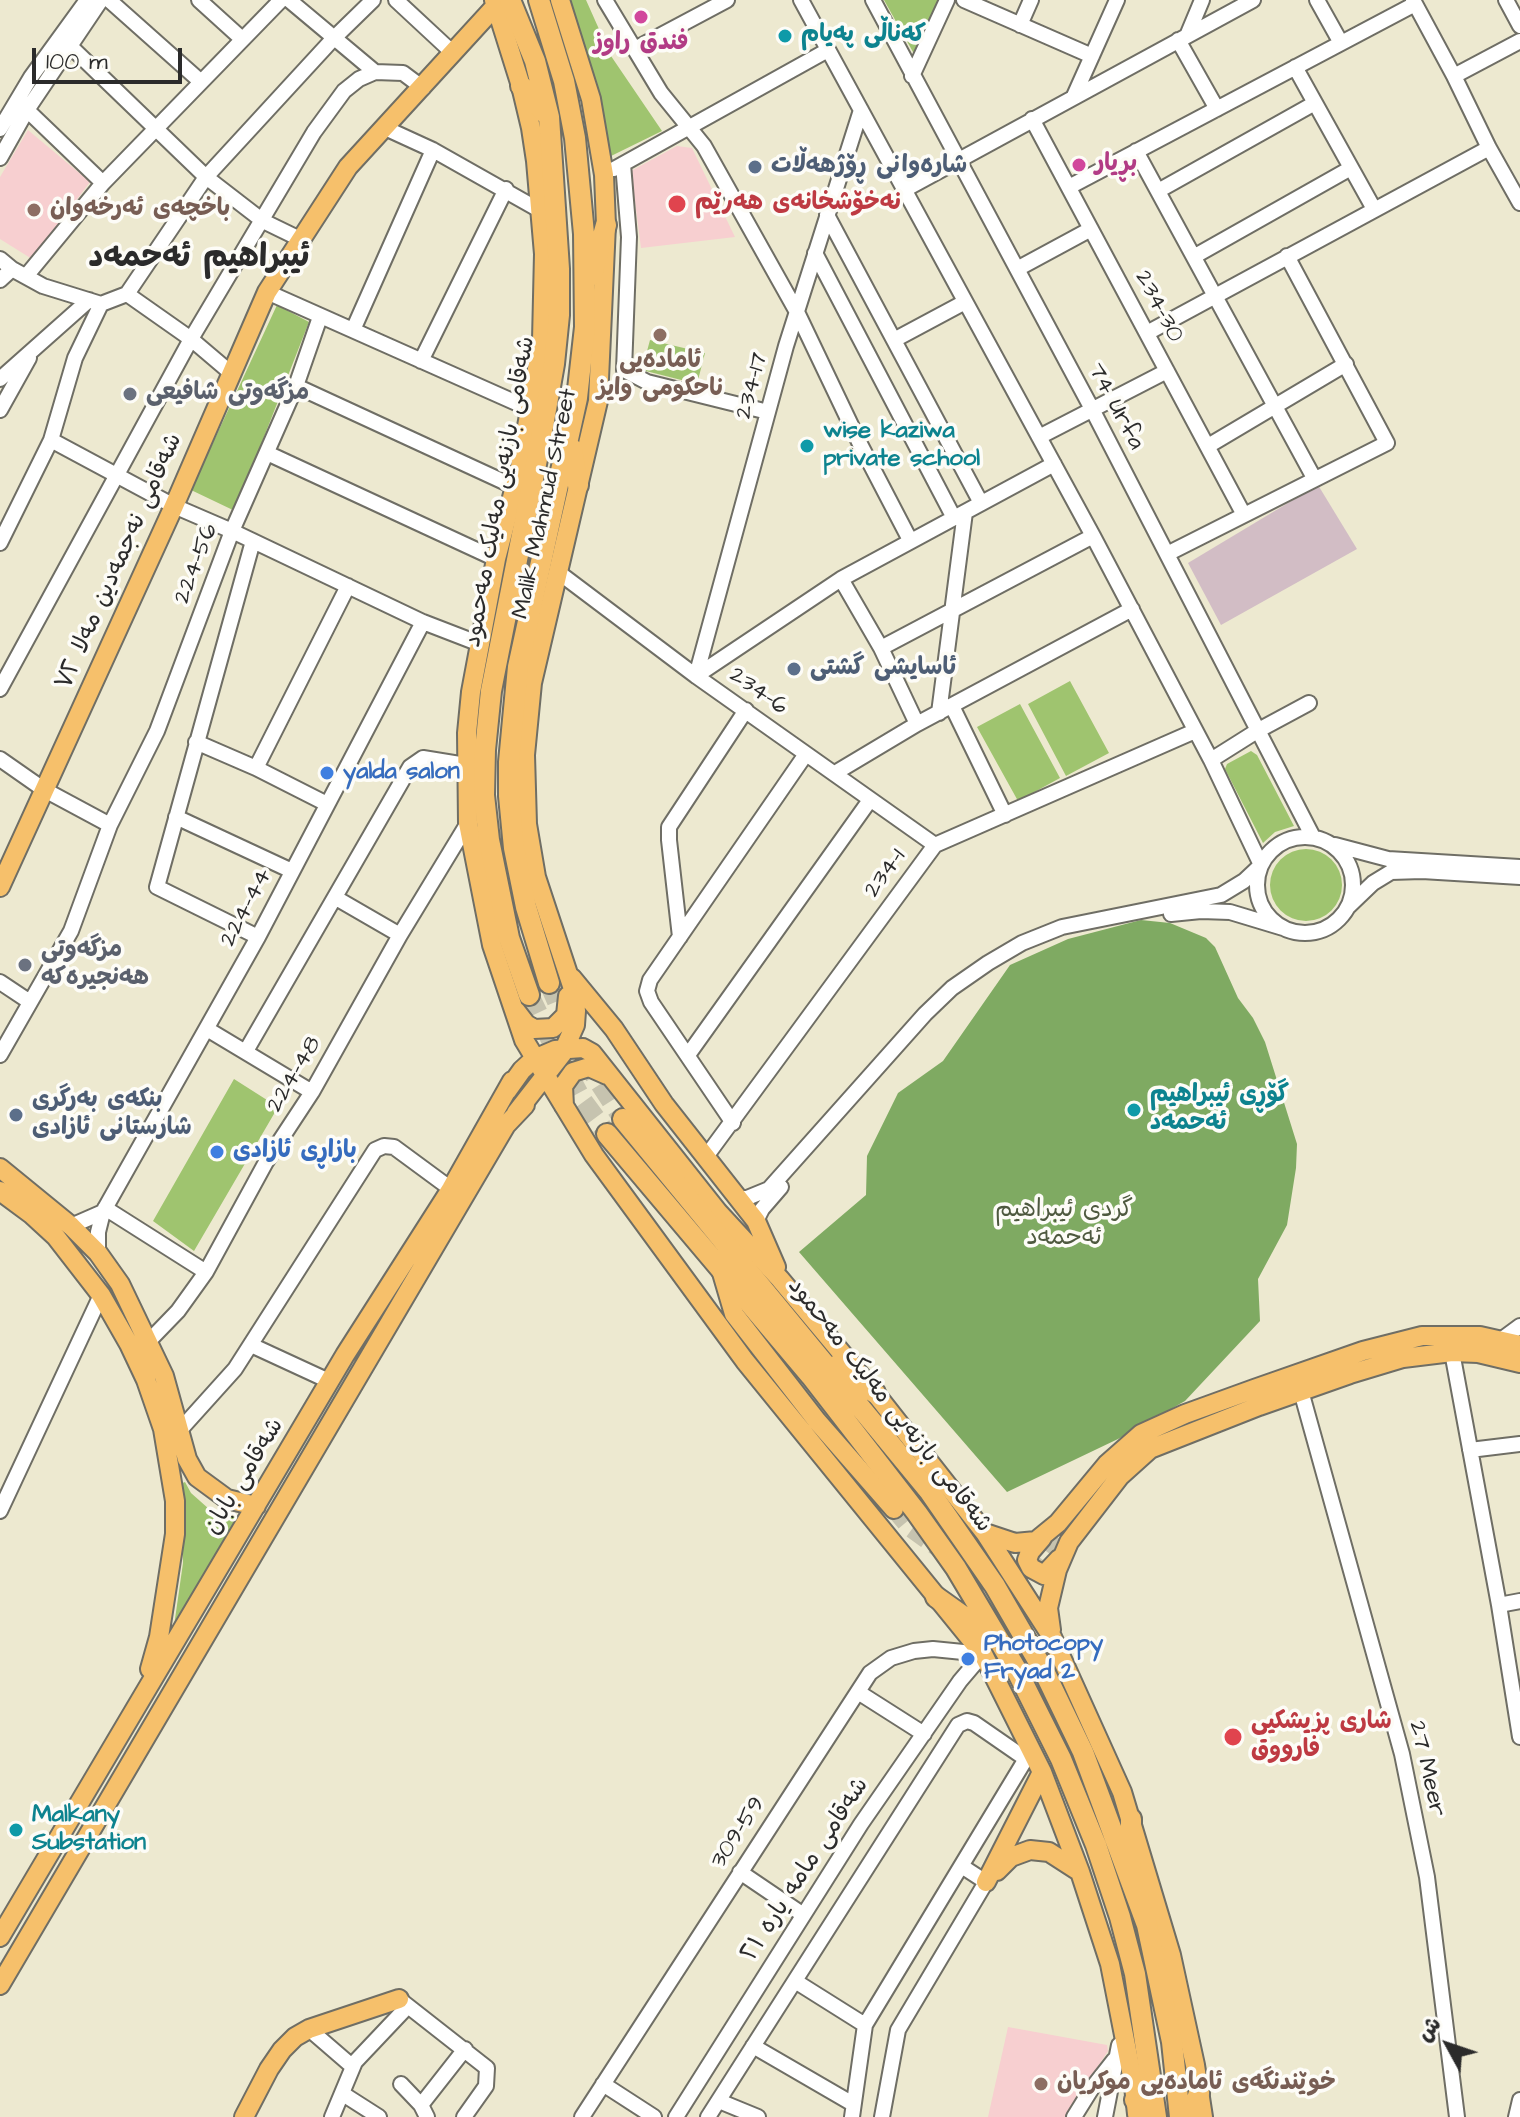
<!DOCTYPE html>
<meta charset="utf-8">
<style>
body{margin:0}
#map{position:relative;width:1520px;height:2117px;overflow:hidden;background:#ede9d0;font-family:"Architects Daughter","Playpen Sans Arabic",sans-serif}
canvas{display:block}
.north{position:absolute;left:1408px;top:2005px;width:80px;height:80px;-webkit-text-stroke:6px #fdfcf7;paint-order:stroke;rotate:310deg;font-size:22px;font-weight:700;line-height:32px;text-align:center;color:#2b2b2b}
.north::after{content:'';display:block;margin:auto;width:28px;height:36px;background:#2b2b2b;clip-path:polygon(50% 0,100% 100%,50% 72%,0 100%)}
.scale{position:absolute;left:32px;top:48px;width:150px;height:36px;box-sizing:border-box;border:4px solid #2b2b2b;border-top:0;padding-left:10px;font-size:24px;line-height:28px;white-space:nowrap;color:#2b2b2b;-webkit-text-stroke:6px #fdfcf7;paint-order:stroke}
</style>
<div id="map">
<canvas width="1520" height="2117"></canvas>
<div class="north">ش</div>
<div class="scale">100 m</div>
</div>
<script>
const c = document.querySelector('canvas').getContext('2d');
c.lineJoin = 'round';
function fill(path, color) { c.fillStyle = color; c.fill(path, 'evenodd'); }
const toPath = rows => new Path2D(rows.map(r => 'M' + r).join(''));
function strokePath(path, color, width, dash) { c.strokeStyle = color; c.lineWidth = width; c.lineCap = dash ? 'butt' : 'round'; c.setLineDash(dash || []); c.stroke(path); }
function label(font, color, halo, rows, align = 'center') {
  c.font = font + ' "Architects Daughter","Playpen Sans Arabic",sans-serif'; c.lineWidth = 7; c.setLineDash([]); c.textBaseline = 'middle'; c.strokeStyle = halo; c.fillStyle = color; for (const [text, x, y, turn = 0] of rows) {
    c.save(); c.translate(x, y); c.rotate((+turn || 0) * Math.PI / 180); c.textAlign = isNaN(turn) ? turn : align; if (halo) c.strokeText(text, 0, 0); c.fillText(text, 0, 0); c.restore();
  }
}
fill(toPath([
 [28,130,90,182,32,259,0,239,0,177],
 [677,146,692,148,735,237,641,248,631,171],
 [1008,2027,1107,2045,1108,2051,1065,2117,988,2117]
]), '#f7cfd0');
fill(toPath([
 [1318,485,1357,549,1221,625,1188,563]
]), '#d2bdc5');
fill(toPath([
 [568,0,586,0,611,56,662,131,609,157,584,46],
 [884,0,947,0,918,61],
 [277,305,309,322,235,511,191,490],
 [650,340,705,353,697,384,642,370],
 [1070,681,1109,753,1066,776,1028,704],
 [1020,704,1060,778,1018,801,977,727],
 [1251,751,1257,755,1294,826,1275,832,1263,843,1225,769,1227,764],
 '1270 885a36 36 0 1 1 72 0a36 36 0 1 1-72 0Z',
 [234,1079,278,1107,194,1251,153,1221],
 [185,1482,191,1493,209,1509,220,1514,248,1519,171,1647,183,1563,180,1484]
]), '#9fc46f');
fill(toPath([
 [1141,920,1170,923,1206,938,1215,947,1238,998,1253,1018,1265,1042,1297,1144,1296,1168,1287,1225,1258,1279,1260,1321,1185,1401,1118,1439,1007,1492,799,1252,866,1195,867,1156,898,1093,943,1061,1010,965,1068,939]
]), '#7faa62');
strokePath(toPath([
 [894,1509,909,1527,942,1551],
 [973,1565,1003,1571,1019,1570,1041,1560,1064,1529]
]), '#c6c3af', 18, [18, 9]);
strokePath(toPath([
 [549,983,568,1027],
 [529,995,562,1063,582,1100,607,1134],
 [584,1059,623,1119]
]), '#c6c3af', 20, [20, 10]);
const minor = toPath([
 [109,0,200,81],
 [199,0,242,39],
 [289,0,375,72,403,73,423,88],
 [396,0,453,53],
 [605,0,661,93,704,146,797,312,860,444,910,540],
 [873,0,1092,409,1313,837],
 [964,0,1092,56],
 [1317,0,1341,43],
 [1413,0,1454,76,1489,148,1520,203],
 [1506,0,1520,26],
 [1020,25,1031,0],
 [1187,36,1202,0],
 [1178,40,1217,109],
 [69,45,206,177,263,221,300,239],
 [635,49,727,0],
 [1295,67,1374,209],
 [912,76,947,0],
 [1454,76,1520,41],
 [1074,96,1117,0],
 [27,110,103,183],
 [1032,119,1244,515],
 [385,128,433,150,541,211],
 [0,129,31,77,87,0],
 [1136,151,1314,478],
 [0,158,27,110,101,0],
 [623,164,629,237,624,370,647,382,768,412],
 [614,169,828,50],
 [1069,187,1415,4],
 [904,190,1253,0],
 [1158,191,1315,103],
 [827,215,981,503],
 [815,253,954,518],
 [1195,256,1351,168],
 [0,259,12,269,0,280],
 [12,269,43,286,101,304,127,294,191,339,231,373],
 [1017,269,1091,229],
 [27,275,103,183,281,0],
 [267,292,530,409],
 [127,294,206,177,333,39,373,0],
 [353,330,433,150],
 [1147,333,1489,148],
 [894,340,965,302],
 [421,361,506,189],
 [0,379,89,300],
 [296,386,515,487],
 [0,410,29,358],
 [1039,437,1167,371],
 [51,440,174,506,232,531,423,622,480,644],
 [1208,446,1346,364],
 [267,453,496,559],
 [253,541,157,887,258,937],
 [0,543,51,440,75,358,101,304],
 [1167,554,1387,443,1287,256],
 [558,572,696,676,935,845],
 [841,579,881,648,917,724],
 [881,648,1093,536],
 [696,676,786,346,861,110],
 [696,676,841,579,1054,464],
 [0,689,191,339,314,132,344,91,359,79,375,72],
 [952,706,1005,815],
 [939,713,965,512],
 [196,742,256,768,327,804],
 [0,759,43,789,110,825],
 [1211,760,1257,731,1309,703],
 [256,768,348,586],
 [835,773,917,724,1132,609],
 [176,817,292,871],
 '1257 885a48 48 0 1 1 96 0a48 48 0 1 1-96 0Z',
 [1335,845,1388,859,1520,867],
 [336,898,400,935],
 [1349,906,1373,883,1391,872,1422,871,1520,877],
 [1171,914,1201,911,1230,912,1283,928],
 [680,937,669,840,669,827,746,710],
 [0,982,30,1002],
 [207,1029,312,1092],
 [246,1051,410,767,423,758,466,765],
 [0,1055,71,931,110,825,157,731,232,531,296,386,320,317],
 [688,1055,870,800],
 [733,1123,651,1002,647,991,650,980,806,754],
 [705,1158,935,845,1195,731],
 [737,1198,747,1198,769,1189,925,1014,952,988,988,963,1022,943,1062,927,1221,895,1244,881,1261,865,1211,760,1093,536,801,0],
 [105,1208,206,1272],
 [756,1221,762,1209,781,1187],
 [71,1226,103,1212],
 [98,1253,98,1232,103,1212,258,937,423,622],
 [1501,1340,1520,1326],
 [148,1342,178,1311,206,1272,266,1162,312,1092,400,935,468,823],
 [251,1345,329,1381],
 [1452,1352,1499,1605,1520,1737],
 [1301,1391,1402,1754,1427,1877,1457,2117],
 [180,1430,235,1369,375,1150,384,1146,394,1147,451,1189],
 [1470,1450,1520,1444],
 [0,1511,101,1295],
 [1499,1605,1520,1601],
 [858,1692,924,1734],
 [740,1872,802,1914],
 [795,1981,865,2025],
 [399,1999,487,2068,486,2086,464,2117],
 [309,2029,353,2067],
 [753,2046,853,2104],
 [401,2084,421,2105,427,2117],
 [603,2084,654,2117],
 [343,2094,379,2117],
 [719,2101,758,2117],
 [421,2105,465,2049],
 [332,2117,355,2062,408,2006],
 [582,2117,870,1673,891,1658,914,1651,933,1649,983,1654],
 [676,2117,861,1824,960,1681,983,1654],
 [708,2117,958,1725,967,1721,974,1723,1026,1759],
 [852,2117,865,2025,1030,1752],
 [882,2117,898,2030,986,1882,963,1867],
 [1074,2117,1092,2088,1114,2060],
 [1105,2117,1119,2045,1125,2041],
 [1516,2117,1520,2100]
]);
const major = toPath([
 [494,0,521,86,531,128,536,161,544,254,542,340,520,467,496,559,471,692,467,733,468,823,492,945,524,1040,594,1155,745,1361,983,1654,1042,1772,1080,1872,1110,1964,1134,2086,1137,2114],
 [0,887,174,506,267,292,348,167,501,0],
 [572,978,614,1029,664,1104,756,1221,776,1267],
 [516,1011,526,1024,534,1029,553,1028,566,1015,568,996],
 [507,1091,522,1070,534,1059,555,1050,583,1048,592,1053,718,1212,780,1279,875,1393,985,1533,1052,1637,1122,1792,1171,1955,1195,2065,1203,2117],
 [564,1106,563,1086,573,1072,589,1067,607,1075],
 [516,1113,562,1054,575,1025,576,1011,574,992,536,877,527,824,525,755,532,683,598,401,606,225,604,175,591,99,560,0],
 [0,1168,71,1226,98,1253,120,1284,164,1376,187,1459,197,1477,227,1499,256,1506],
 [0,1191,31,1214,56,1237,101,1295,129,1344,146,1380,163,1429,175,1501,175,1534,159,1637,150,1669],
 [722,1273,734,1314,817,1421,894,1509],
 [985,1533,1015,1543,1036,1541,1058,1523,1107,1464,1141,1434,1185,1414,1254,1389,1363,1351,1422,1336,1480,1336,1520,1345],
 [1042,1538,1030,1552,1027,1560,1031,1568,1044,1575,1059,1559],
 [1051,1630,1048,1608,1057,1570,1069,1542,1120,1476,1150,1449,1259,1406,1350,1374,1403,1358,1452,1352,1478,1353,1520,1363],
 [997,1871,1011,1857,1030,1850,1049,1852,1080,1872],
 [986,1882,1042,1772],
 [0,1937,345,1355,451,1189,512,1081],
 [0,1985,506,1125,525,1105],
 [244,2117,269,2069,282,2050,295,2037,309,2029,399,1999]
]);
const highway = toPath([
 [510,0,535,61,549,117,559,269,559,315,554,364,539,449,491,691,485,750,484,795,489,840,509,938,529,995],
 [539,0,564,81,575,138,584,234,585,327,577,398,518,667,509,762,509,796,514,848,526,907,549,983],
 [521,86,545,113],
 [592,275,606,225],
 [572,449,578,485],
 [623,1119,930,1492,995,1586,1044,1671,1083,1752,1147,1925,1172,2042,1180,2117],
 [607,1134,811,1376,917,1513,956,1568,1016,1669,1061,1759,1096,1845,1120,1917,1135,1974,1156,2117],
 [835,1366,875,1393],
 [936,1597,995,1639],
 [1131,1819,1131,1863],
 [1135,2100,1147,2117],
 [1191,2117,1199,2093]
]);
strokePath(minor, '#6f6e65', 18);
strokePath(major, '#6f6e65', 22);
strokePath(highway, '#6f6e65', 24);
strokePath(minor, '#fff', 14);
strokePath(major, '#f6c06b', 18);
strokePath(highway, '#f6c06b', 20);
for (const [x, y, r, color] of [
 [641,17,8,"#d1479c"],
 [785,36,8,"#0f9aa8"],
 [1079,165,8,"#d1479c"],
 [755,167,8,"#5c6f8a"],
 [677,204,10,"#e0444e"],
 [34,210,8,"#8d6e63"],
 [660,335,8,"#8d6e63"],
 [130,394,8,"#6b7280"],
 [807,446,8,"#0f9aa8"],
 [794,669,8,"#5c6f8a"],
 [327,773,8,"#3f7fe0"],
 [25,965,8,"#6b7280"],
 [1134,1110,8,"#0f9aa8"],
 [16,1115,8,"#5c6f8a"],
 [217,1152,8,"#3f7fe0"],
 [968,1659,8,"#3f7fe0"],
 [1233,1737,10,"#e0444e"],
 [16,1830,8,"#0f9aa8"],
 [1041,2084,8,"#8d6e63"]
]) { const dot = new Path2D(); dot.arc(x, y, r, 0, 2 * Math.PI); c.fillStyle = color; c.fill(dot); strokePath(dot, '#fdfcf7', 3); }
label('bold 24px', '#0d838f', '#fdfcf7', [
 ["کەناڵی پەیام",801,36],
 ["wise kaziwa",823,432],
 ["private school",823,460],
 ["گۆڕی ئیبراھیم",1150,1096],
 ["ئەحمەد",1150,1124],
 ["Malkany",32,1816],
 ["Substation",32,1844]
], 'left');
label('bold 24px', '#b23c85', '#fdfcf7', [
 ["فندق راوز",641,44],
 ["بڕیار",1095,165,"left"]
]);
label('bold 24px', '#4e5e75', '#fdfcf7', [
 ["شارەوانی ڕۆژهەڵات",771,167],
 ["ئاسایشی گشتی",810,669],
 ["بنکەی بەرگری",32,1101],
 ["شارستانی ئازادی",32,1129]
], 'left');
label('bold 24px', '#be3a42', '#fdfcf7', [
 ["نەخۆشخانەی هەرێم",695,204],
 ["شاری پزیشکیی",1251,1723],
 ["فارووق",1251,1751]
], 'left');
label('bold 24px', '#785e54', '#fdfcf7', [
 ["باخچەی ئەرخەوان",50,210],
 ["ئامادەیی",660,362,"center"],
 ["ناحکومی وایز",660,390,"center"],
 ["خوێندنگەی ئامادەیی موکریان",1057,2084]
], 'left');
label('24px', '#2b2b2b', '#fdfcf7', [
 ["234-30",1158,307,62],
 ["234-17",753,386,-75],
 ["74 Urfa",1115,407,62],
 ["شەقامی بازنەیی مەلیک مەحمود",501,492,-80],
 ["Malik Mahmud Street",546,504,-78],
 ["شەقامی نەجمەدین مەلا ٧٢",120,562,-66],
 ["224-56",197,564,-69],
 ["234-6",758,692,35],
 ["234-1",886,874,-54],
 ["224-44",247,908,-62],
 ["224-48",295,1075,-59],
 ["شەقامی بازنەیی مەلیک مەحمود",889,1406,52],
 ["شەقامی بابان",245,1477,-59],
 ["27 Meer",1426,1769,77],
 ["309-59",739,1833,-57],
 ["شەقامی مامە یارە ٢١",806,1870,-57]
]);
label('bold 24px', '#5b616d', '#fdfcf7', [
 ["مزگەوتی شافیعی",146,394],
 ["مزگەوتی",41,951],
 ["ھەنجیرەکە",41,979]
], 'left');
label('bold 24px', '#366cbe', '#fdfcf7', [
 ["yalda salon",343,773],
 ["بازاڕی ئازادی",233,1152],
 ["Photocopy",984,1645],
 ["Fryad 2",984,1673]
], 'left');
label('24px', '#4e593f', '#fdfcf7', [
 ["گردی ئیبراھیم",1064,1211],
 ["ئەحمەد",1064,1239]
]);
label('bold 32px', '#2b2b2b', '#fdfcf7', [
 ["ئیبراهیم ئەحمەد",199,259]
]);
</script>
